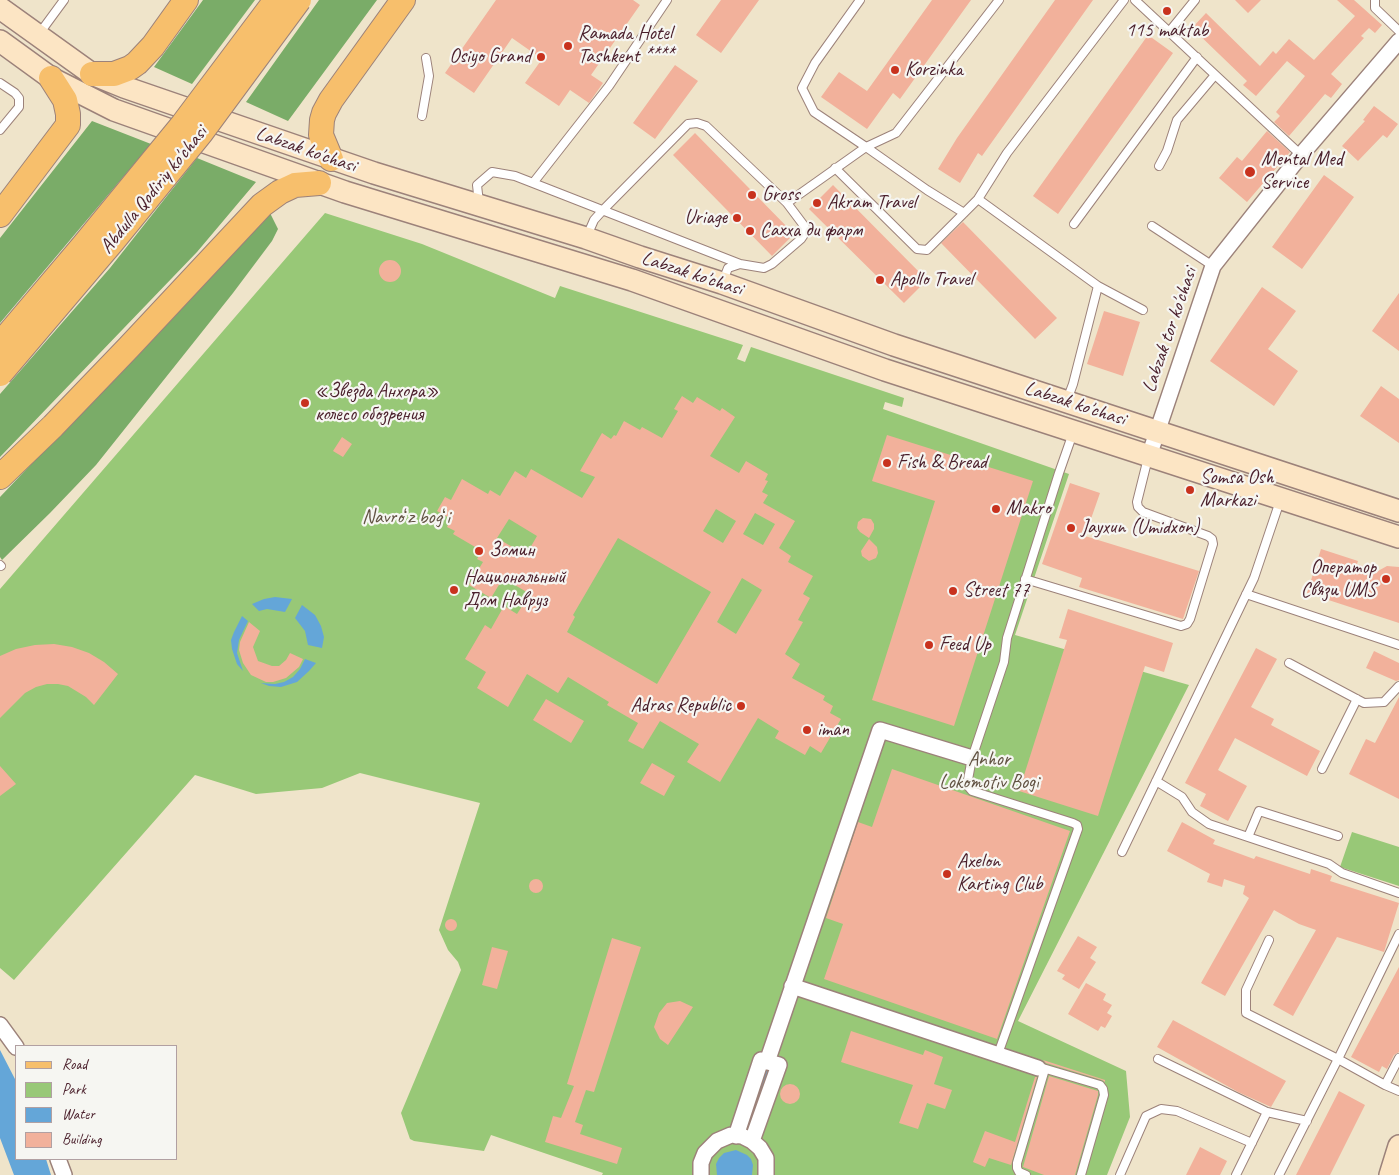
<!DOCTYPE html>
<meta charset="utf-8">
<style>
body{margin:0}
#map{position:relative;width:1399px;height:1175px;overflow:hidden;background:#efe4ca;font-family:Caveat,sans-serif}
canvas{display:block}
.legend{position:absolute;left:15px;top:1045px;width:162px;height:115px;box-sizing:border-box;background:#f6f6f2;border:1px solid #b1a0a2;margin:0;padding:6px 9px;list-style:none;font-size:15px;color:#4a1f2b}
.legend li{display:flex;align-items:center;gap:10px;height:25px}
.legend b{width:25px;border:1px solid #b1a0a2}
</style>
<div id="map">
<canvas width="1399" height="1175"></canvas>
<ul class="legend">
<li><b style="height:6px;background:#f7bf6c"></b>Road</li>
<li><b style="height:14px;background:#98c877"></b>Park</li>
<li><b style="height:14px;background:#64a6d8"></b>Water</li>
<li><b style="height:14px;background:#f2b19b"></b>Building</li>
</ul>
</div>
<script>
const c = document.querySelector('canvas').getContext('2d');
c.lineJoin = 'round';
function fill(path, color) { c.fillStyle = color; c.fill(path, 'evenodd'); }
const toPath = rows => new Path2D(rows.map(r => 'M' + r).join(''));
function strokePath(path, color, width, dash) { c.strokeStyle = color; c.lineWidth = width; c.lineCap = dash ? 'butt' : 'round'; c.setLineDash(dash || []); c.stroke(path); }
function label(font, color, halo, rows, align = 'center') {
  c.font = font + ' Caveat,sans-serif'; c.lineWidth = 4.5; c.setLineDash([]); c.textBaseline = 'middle'; c.strokeStyle = halo; c.fillStyle = color; for (const [text, x, y, turn = 0] of rows) {
    c.save(); c.translate(x, y); c.rotate((+turn || 0) * Math.PI / 180); c.textAlign = isNaN(turn) ? turn : align; if (halo) c.strokeText(text, 0, 0); c.fillText(text, 0, 0); c.restore();
  }
}
fill(toPath([
 [325,213,422,244,555,298,560,286,743,345,737,359,745,362,751,347,904,398,902,407,885,402,883,409,1069,474,1015,635,1189,685,1018,1021,1126,1071,1130,1117,1107,1175,602,1175,603,1173,491,1135,484,1151,414,1141,410,1139,401,1113,461,970,458,962,448,950,439,930,480,803,360,773,322,788,256,794,195,775,14,980,0,968,0,589],
 [1352,832,1399,847,1399,886,1340,867]
]), '#98c877');
fill(toPath([
 [203,0,255,0,192,84,154,67],
 [319,0,377,0,288,121,246,102],
 [92,121,151,144,0,323,0,238],
 [197,158,256,182,197,252,0,457,0,394,110,268],
 [270,213,278,229,272,241,233,293,96,465,50,513,2,560,0,557,0,497]
]), '#7aac68');
fill(toPath([
 [275,597,292,599,285,612,267,609,259,611,252,604,264,599],
 [302,605,315,615,321,626,324,637,322,648,308,645,305,631,295,618],
 [242,616,248,621,239,640,237,653,243,671,237,664,232,649,231,640,234,632],
 [305,659,316,663,309,671,297,682,281,687,269,686,261,683,275,684,284,682,293,677,300,669],
 [0,1050,16,1081,16,1159,46,1159,51,1175,14,1175,0,1138],
 [765,1067,770,1069,754,1118,749,1116],
 [736,1150,747,1155,751,1159,753,1165,752,1175,717,1175,716,1164,719,1158,724,1153]
]), '#64a6d8');
fill(toPath([
 [496,0,633,0,640,5,591,75,603,83,589,103,570,90,559,106,525,83,542,59,512,38,474,93,445,73],
 [721,0,759,0,721,53,696,35],
 [932,0,971,0,900,99,893,93,867,129,821,97,839,72,867,91],
 [1055,0,1093,0,982,156,978,153,960,183,938,169,957,138],
 [1235,0,1261,0,1248,13],
 [1337,0,1354,0,1382,25,1375,33,1369,28,1361,36,1364,38,1331,74,1342,84,1331,98,1325,94,1289,136,1274,122,1280,116,1276,112,1305,76,1287,61,1256,96,1243,85,1247,81,1192,28,1206,13,1260,66,1273,51,1276,54,1289,39,1314,60,1355,16],
 [1148,35,1173,53,1058,214,1033,196],
 [675,65,698,81,655,139,633,123],
 [1374,106,1398,124,1387,138,1383,135,1358,161,1342,146,1365,121,1363,120],
 [1267,131,1290,152,1247,202,1219,178,1237,157,1242,161],
 [695,133,794,234,772,256,673,155],
 [1324,175,1354,197,1302,269,1272,247],
 [833,185,927,280,904,303,809,209],
 [963,222,1057,318,1035,339,941,243],
 '379 271a11 11 0 1 1 22 0a11 11 0 1 1-22 0Z',
 [1262,287,1296,311,1268,349,1298,371,1274,406,1210,361],
 [1399,293,1399,351,1372,331],
 [1104,311,1140,322,1123,376,1087,364],
 [1381,386,1399,399,1399,443,1360,416],
 [682,396,693,403,697,397,720,411,722,408,735,417,710,456,739,473,746,461,768,474,765,480,768,481,762,492,768,495,763,503,795,521,779,548,791,556,788,562,813,576,803,594,810,598,798,620,803,622,785,654,800,664,792,678,825,696,823,700,833,706,830,713,841,719,821,753,810,746,805,755,775,738,779,731,758,718,720,782,687,762,699,744,660,721,643,749,628,741,638,723,607,705,609,702,568,677,558,693,527,674,508,707,477,688,486,672,465,659,485,625,491,629,504,606,517,614,530,594,503,578,491,598,469,585,483,562,477,559,482,551,453,534,455,531,447,527,451,519,437,511,445,497,451,500,462,479,488,494,490,490,500,496,515,471,526,478,531,469,582,498,595,477,580,471,602,433,611,439,614,435,616,436,624,421,640,430,642,427,662,438,678,411,674,409],
 [716,509,736,521,723,543,703,531],
 [755,513,775,524,763,545,743,534],
 [509,519,537,536,526,555,497,538],
 [618,538,711,592,657,684,567,632,575,617,573,615],
 [742,578,762,590,736,634,717,622],
 [887,435,1033,481,954,726,872,700,935,501,872,481],
 [342,437,352,444,343,457,333,451],
 [1070,483,1100,493,1085,536,1199,571,1183,619,1079,587,1082,578,1042,564],
 [863,518,871,519,874,524,874,529,869,538,860,532,857,528,858,522],
 [869,539,877,547,878,553,876,558,869,561,862,556,861,551],
 [1321,549,1358,561,1357,564,1378,571,1387,566,1399,567,1399,623,1307,593],
 [1068,609,1173,643,1164,672,1145,666,1098,816,1019,791,1067,640,1059,638],
 [249,622,260,631,253,647,258,661,272,666,279,666,286,660,290,653,303,659,299,667,286,678,273,682,266,682,251,675,243,663,239,650,240,642],
 [54,644,72,647,89,653,104,662,118,674,94,705,86,697,68,686,58,684,47,684,36,687,25,693,0,718,0,656,16,649,35,645],
 [1256,648,1277,659,1251,707,1274,719,1271,725,1320,751,1307,776,1235,738,1218,770,1247,786,1228,821,1200,806,1206,794,1185,783],
 [1374,651,1399,663,1399,680,1396,681,1366,668],
 [1399,697,1399,799,1349,774,1366,739,1375,743],
 [546,699,584,721,571,743,533,720],
 [652,763,675,776,664,796,640,783],
 [0,766,16,784,0,796],
 [892,769,1070,831,997,1039,824,979,843,924,826,918,858,822,872,827],
 [1182,822,1215,840,1213,844,1254,859,1256,856,1310,874,1311,869,1332,876,1330,881,1399,903,1384,952,1337,937,1293,1016,1273,1005,1316,930,1299,924,1274,910,1225,996,1201,983,1249,898,1243,894,1245,886,1224,879,1222,887,1207,882,1210,874,1167,851],
 '529 886a7 7 0 1 1 14 0a7 7 0 1 1-14 0Z',
 '445 925a6 6 0 1 1 12 0a6 6 0 1 1-12 0Z',
 [1078,936,1097,947,1090,958,1096,962,1079,989,1062,979,1065,975,1057,971],
 [612,938,641,947,594,1092,586,1090,575,1122,583,1125,580,1134,622,1148,617,1164,545,1142,553,1116,561,1118,574,1086,567,1084],
 [492,947,508,951,497,989,482,985],
 [1399,967,1399,1052,1394,1055,1387,1069,1382,1066,1379,1072,1351,1057],
 [1086,983,1106,994,1103,1000,1112,1005,1107,1013,1112,1016,1105,1028,1101,1026,1098,1031,1068,1014],
 [680,1001,693,1007,668,1045,660,1039,654,1027,659,1013,667,1003],
 [1173,1020,1286,1081,1271,1107,1238,1092,1157,1047],
 [851,1031,923,1055,925,1050,943,1057,934,1084,952,1090,945,1109,927,1103,918,1129,899,1123,913,1085,841,1062],
 [1043,1060,1105,1080,1105,1082,1102,1080,1046,1063],
 [1049,1076,1098,1091,1098,1095,1075,1175,1044,1175,1023,1167],
 [1035,1077,1037,1077,1011,1165,989,1158,985,1167,973,1162,985,1131,1015,1142],
 '780 1094a10 10 0 1 1 20 0a10 10 0 1 1-20 0Z',
 [1339,1091,1365,1105,1330,1175,1296,1175],
 [1200,1147,1227,1161,1220,1175,1186,1175]
]), '#f2b19b');
const lane = toPath([
 [667,0,609,86,533,183,740,264],
 [860,0,815,63,802,88,814,112,866,147,896,133,999,0],
 [1135,0,1301,155],
 [1375,0,1375,8,1399,31],
 [1169,32,1195,0],
 [39,34,64,0],
 [0,83,15,93,19,98,19,107,0,130],
 [422,116,429,76,426,58],
 [1159,166,1167,151,1177,120,1215,75],
 [835,168,917,249,927,250,978,199,1007,153,1124,0],
 [978,199,1098,286,1073,384,1067,400],
 [479,203,477,185,492,172,515,176,533,183],
 [1074,224,1197,57],
 [1152,226,1213,266],
 [587,236,594,220,603,210,688,124,697,123,706,126,787,203],
 [723,281,728,268,740,264,764,268,772,264,801,239,805,233,805,227,787,203,866,147,927,190,964,213],
 [1098,286,1143,310],
 [0,565,1,566],
 [1025,579,1181,626,1187,624,1190,619,1213,544,1212,539,1208,536,1143,512,1138,507,1137,502,1148,458],
 [1246,594,1399,645],
 [1289,663,1364,703,1384,702,1399,686],
 [1322,769,1357,699],
 [1156,781,1182,797,1192,812,1209,824,1329,864,1342,873,1399,893],
 [1248,837,1259,811,1338,836],
 [1122,852,1254,578,1280,501],
 [1269,940,1246,990,1246,1013,1338,1059,1385,1085,1399,1091],
 [998,1054,1078,829,1077,825,1073,823,972,791,967,785,972,758,1004,662,1007,638,1059,473,1073,433],
 [1158,1059,1267,1112],
 [1036,1066,1100,1085,1103,1089,1104,1095,1081,1175],
 [1385,1085,1399,1058],
 [1026,1175,1019,1172,1017,1168,1017,1163,1045,1069],
 [1120,1175,1146,1116,1161,1109,1177,1111,1252,1143],
 [1236,1175,1267,1112,1307,1121],
 [1279,1175,1338,1059,1399,934]
]);
const street = toPath([
 [1149,456,1213,266,1301,155,1399,41],
 [792,986,1038,1068],
 [0,1025,16,1047],
 [767,1062,880,730,972,758],
 [736,1136,761,1060,779,1065,752,1141],
 [58,1159,64,1175],
 [701,1175,701,1163,705,1153,717,1141,731,1135,742,1136,752,1141,760,1148,766,1158,766,1175]
]);
const secondary = toPath([
 [0,8,92,74,124,87,374,173,586,238,640,257,722,283,894,345,1399,511],
 [0,41,51,78,114,110,345,192,632,280,885,370,1399,537],
 [1390,1175,1399,1146]
]);
const primary = toPath([
 [92,74,114,74,130,68,137,63,153,46,186,0],
 [331,159,321,135,322,120,324,113,331,100,403,0],
 [0,215,68,125,68,114,65,100,51,78],
 [0,477,53,426,129,347,262,205,280,192,295,185,319,183]
]);
strokePath(lane, '#9c827a', 10);
strokePath(street, '#9c827a', 18);
strokePath(secondary, '#9c827a', 24);
strokePath(primary, '#9c827a', 26);
strokePath(lane, '#fff', 8);
strokePath(street, '#fff', 15);
strokePath(secondary, '#fce5c4', 21);
strokePath(primary, '#f7bf6c', 24);
const primaryBridge = toPath([
 [0,344,83,246,183,124,276,0],
 [0,374,113,241,201,133,299,0]
]);
strokePath(primaryBridge, '#9c827a', 26, []);
strokePath(primaryBridge, '#f7bf6c', 24);
for (const [x, y, r, color] of [
 [1167,11,5,"#c8321e"],
 [568,46,5,"#c8321e"],
 [541,57,5,"#c8321e"],
 [895,70,5,"#c8321e"],
 [1250,172,6,"#c8321e"],
 [752,195,5,"#c8321e"],
 [817,203,5,"#c8321e"],
 [737,218,5,"#c8321e"],
 [750,231,5,"#c8321e"],
 [880,280,5,"#c8321e"],
 [305,403,5,"#c8321e"],
 [887,463,5,"#c8321e"],
 [1190,490,5,"#c8321e"],
 [996,509,5,"#c8321e"],
 [1071,528,5,"#c8321e"],
 [479,551,5,"#c8321e"],
 [1386,579,5,"#c8321e"],
 [454,590,5,"#c8321e"],
 [953,591,5,"#c8321e"],
 [929,645,5,"#c8321e"],
 [741,706,5,"#c8321e"],
 [807,730,5,"#c8321e"],
 [947,874,5,"#c8321e"]
]) { const dot = new Path2D(); dot.arc(x, y, r, 0, 2 * Math.PI); c.fillStyle = color; c.fill(dot); strokePath(dot, '#f6f6f2', 2); }
label('20px', '#4a1f2b', '#f6f6f2', [
 ["115 maktab",1167,31,"center"],
 ["Ramada Hotel",578,34],
 ["Tashkent ****",578,57],
 ["Osiyo Grand",531,57,"right"],
 ["Korzinka",905,70],
 ["Mental Med",1261,160],
 ["Service",1261,183],
 ["Gross",762,195],
 ["Akram Travel",827,203],
 ["Uriage",727,218,"right"],
 ["Сахха ди фарм",760,231],
 ["Apollo Travel",890,280],
 ["«Звезда Анхора»",315,392],
 ["колесо обозрения",315,415],
 ["Fish & Bread",897,463],
 ["Somsa Osh",1200,478],
 ["Markazi",1200,501],
 ["Makro",1006,509],
 ["Jayxun (Umidxon)",1081,528],
 ["Зомин",489,551],
 ["Оператор",1376,568,"right"],
 ["Связи UMS",1376,591,"right"],
 ["Национальный",464,578],
 ["Дом Навруз",464,601],
 ["Street 77",963,591],
 ["Feed Up",939,645],
 ["Adras Republic",731,706,"right"],
 ["iman",817,730],
 ["Axelon",957,862],
 ["Karting Club",957,885]
], 'left');
label('20px', '#4a1f2b', '#f6f6f2', [
 ["Labzak ko'chasi",306,150,19],
 ["Abdulla Qodiriy ko'chasi",154,190,-51],
 ["Labzak ko'chasi",692,274,18],
 ["Labzak tor ko'chasi",1170,330,-71],
 ["Labzak ko'chasi",1075,404,18]
]);
label('20px', '#615242', '#f6f6f2', [
 ["Navroʻz bogʻi",406,518],
 ["Anhor",989,760],
 ["Lokomotiv Bogi",989,783]
]);
</script>
